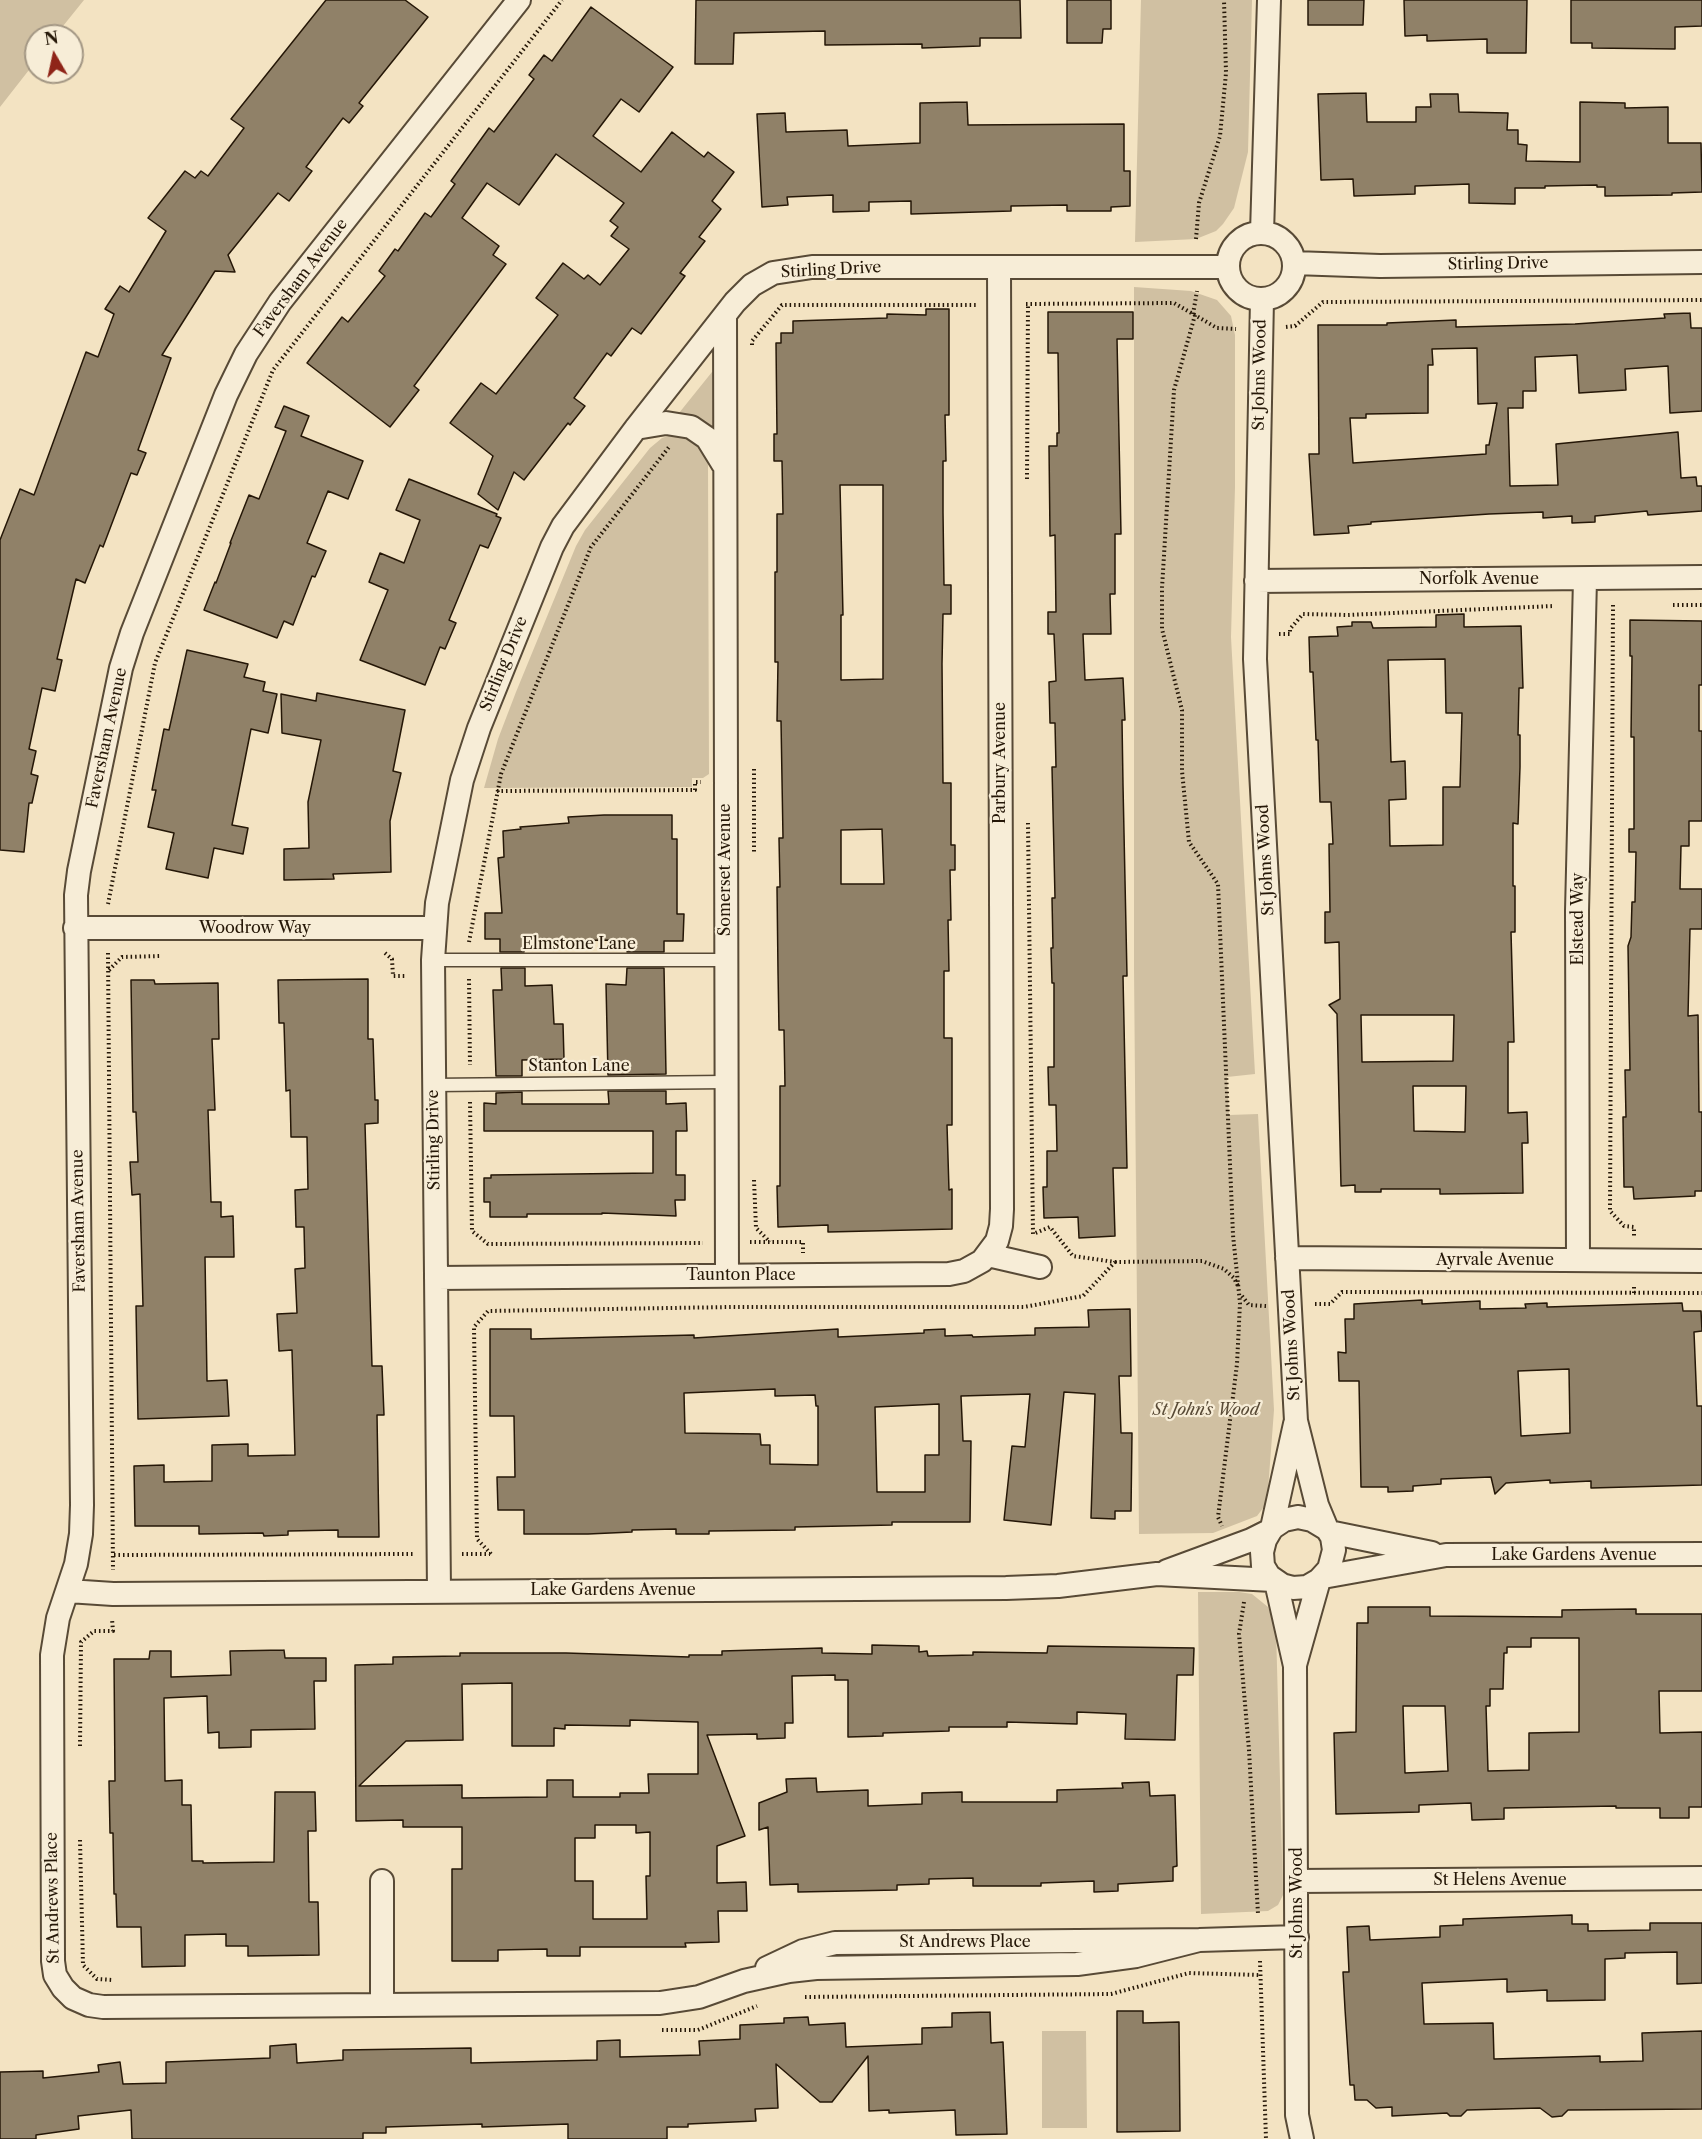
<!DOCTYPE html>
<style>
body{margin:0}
#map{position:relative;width:1702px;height:2139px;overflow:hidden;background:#f3e3c2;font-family:"Libre Caslon Text",serif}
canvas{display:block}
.north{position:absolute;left:24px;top:24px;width:60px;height:60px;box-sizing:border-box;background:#f7edd7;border:2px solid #a39784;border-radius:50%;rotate:351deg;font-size:16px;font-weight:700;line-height:24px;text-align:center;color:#251707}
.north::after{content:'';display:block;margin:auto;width:21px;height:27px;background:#8f2418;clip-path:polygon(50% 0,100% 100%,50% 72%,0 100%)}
</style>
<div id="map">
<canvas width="1702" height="2139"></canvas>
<div class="north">N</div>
</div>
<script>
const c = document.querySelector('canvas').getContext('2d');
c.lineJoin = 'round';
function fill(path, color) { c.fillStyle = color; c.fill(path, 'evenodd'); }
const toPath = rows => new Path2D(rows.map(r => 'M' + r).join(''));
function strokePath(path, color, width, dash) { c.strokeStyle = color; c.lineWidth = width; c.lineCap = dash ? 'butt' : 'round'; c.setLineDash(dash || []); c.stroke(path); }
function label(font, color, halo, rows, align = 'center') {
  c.font = font + ' "Libre Caslon Text",serif'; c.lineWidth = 4.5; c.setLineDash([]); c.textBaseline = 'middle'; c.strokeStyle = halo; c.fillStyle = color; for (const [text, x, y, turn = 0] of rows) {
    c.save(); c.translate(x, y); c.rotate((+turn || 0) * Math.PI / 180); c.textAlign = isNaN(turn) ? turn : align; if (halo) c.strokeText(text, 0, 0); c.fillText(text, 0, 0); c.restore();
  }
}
fill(toPath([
 [0,0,84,0,55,36,36,36,36,61,0,107],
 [1141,0,1252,0,1248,152,1234,208,1223,224,1216,231,1196,239,1135,242],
 [1134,287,1191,291,1217,300,1231,316,1235,335,1235,487,1231,637,1255,1074,1227,1077,1229,1115,1258,1114,1274,1410,1267,1503,1257,1516,1213,1533,1139,1534,1134,968],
 [712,372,717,372,722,439,679,413],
 [674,434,686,437,699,445,707,457,708,465,709,774,703,778,692,778,692,787,484,788,498,739,516,692,576,546,585,530,650,448,662,438],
 [1198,1592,1239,1592,1252,1594,1268,1607,1276,1628,1283,1895,1278,1905,1268,1911,1201,1914],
 [1042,2031,1086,2031,1087,2128,1042,2128]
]), '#d0c0a2');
const building = toPath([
 [326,0,405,0,428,17,359,103,363,106,349,123,343,118,306,167,312,171,289,201,278,193,228,255,235,272,215,271,162,355,171,358,138,450,146,453,137,475,131,473,103,547,100,545,85,583,76,579,57,659,62,660,55,691,42,688,29,749,36,751,31,774,38,776,32,803,29,803,24,852,0,850,0,540,20,489,34,495,86,352,98,357,114,314,105,309,120,286,129,292,166,231,148,218,185,171,195,178,201,171,208,176,244,128,231,119,326,0],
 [696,0,1020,0,1021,38,980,38,980,46,922,48,922,44,825,45,825,31,734,33,733,64,695,64,696,0],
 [1067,0,1111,0,1111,29,1103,29,1102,43,1067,43,1067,0],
 [1308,0,1364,0,1363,25,1308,25,1308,0],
 [1404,0,1527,0,1526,53,1487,53,1487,39,1427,41,1427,35,1405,36,1404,0],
 [1571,0,1702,0,1702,26,1675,27,1675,49,1592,48,1592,43,1571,43,1571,0],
 [591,7,673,67,639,112,621,99,593,136,641,172,672,132,704,157,708,152,734,172,712,201,721,209,699,237,705,241,680,273,685,276,641,334,632,328,611,356,607,353,574,398,585,406,570,425,568,423,524,480,514,472,498,510,478,494,493,456,450,423,481,383,496,394,558,315,536,298,563,263,584,279,588,275,600,285,629,249,611,236,618,227,610,221,624,203,556,154,519,205,487,183,462,218,499,246,493,255,506,264,414,386,419,390,390,427,307,363,342,317,348,322,385,276,379,271,395,249,398,251,425,213,431,217,455,184,451,181,489,128,494,132,534,79,529,75,544,55,552,61,591,7],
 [1366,93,1367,122,1416,122,1416,107,1431,107,1430,94,1458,94,1459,112,1508,113,1507,130,1518,130,1518,144,1527,145,1526,161,1580,162,1580,102,1625,103,1625,108,1668,107,1668,143,1701,143,1702,192,1672,193,1672,195,1605,196,1605,187,1597,187,1597,185,1545,186,1545,188,1515,188,1515,204,1469,203,1469,184,1415,186,1415,194,1354,196,1353,179,1321,180,1318,94,1366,93],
 [967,102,968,125,1124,124,1124,171,1130,171,1130,206,1111,207,1111,211,1067,211,1067,205,1011,206,1011,211,911,214,911,201,869,202,869,211,833,212,833,195,787,197,788,205,762,207,757,114,785,113,786,132,847,130,848,146,920,143,920,103,967,102],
 [926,309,949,309,949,415,945,415,946,461,943,461,943,512,944,585,951,585,951,614,943,614,942,664,943,783,951,783,951,845,955,845,955,870,950,870,951,920,948,920,949,971,944,971,944,1038,952,1038,952,1125,947,1125,949,1190,952,1189,952,1229,828,1232,828,1225,778,1227,777,1186,780,1186,780,1086,785,1086,784,1030,779,1030,778,971,777,887,780,887,779,838,783,838,781,721,777,721,778,662,775,662,775,572,777,572,777,514,783,514,782,461,774,461,774,434,777,434,776,343,781,343,781,333,793,333,793,321,887,318,887,314,926,315,926,309],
 [840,485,883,485,883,679,841,680,841,615,843,615,840,485],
 [882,829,884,884,841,884,841,830,882,829],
 [1048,312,1133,312,1133,339,1117,339,1121,534,1115,534,1115,594,1110,594,1111,634,1083,634,1085,680,1123,678,1125,720,1122,720,1123,785,1127,976,1123,976,1127,1168,1113,1168,1115,1236,1079,1238,1078,1217,1044,1218,1043,1187,1047,1187,1047,1151,1057,1151,1056,1105,1049,1105,1048,1067,1054,1067,1054,983,1052,983,1051,948,1053,948,1052,898,1055,898,1052,767,1056,767,1055,723,1050,723,1049,682,1056,681,1054,634,1048,634,1048,612,1056,612,1055,535,1050,536,1049,446,1057,446,1057,433,1059,433,1058,353,1048,353,1048,312],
 [1690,313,1691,328,1702,328,1702,411,1670,413,1668,366,1625,369,1626,390,1579,393,1577,355,1535,357,1536,391,1523,391,1523,408,1508,408,1510,486,1558,485,1556,444,1678,432,1681,478,1696,477,1697,486,1702,486,1702,511,1648,515,1647,511,1595,516,1595,522,1572,523,1572,516,1543,518,1543,512,1489,514,1371,522,1371,524,1348,526,1349,533,1314,535,1309,454,1319,454,1318,325,1387,325,1387,323,1456,320,1456,327,1575,324,1665,318,1664,314,1690,313],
 [1477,348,1478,404,1497,403,1489,445,1486,445,1486,454,1353,463,1350,418,1366,418,1366,414,1428,413,1428,365,1433,365,1432,349,1477,348],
 [284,406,309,416,301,436,363,461,348,499,328,491,307,543,326,551,315,577,312,576,293,625,284,621,277,638,204,610,215,582,216,583,231,543,230,543,249,495,259,499,286,431,275,427,284,406],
 [409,479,497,514,496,516,501,518,488,548,480,545,449,620,456,623,445,649,440,647,425,685,360,660,388,590,369,582,380,553,404,563,420,520,396,510,409,479],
 [1464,614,1464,627,1521,626,1523,688,1519,688,1518,735,1520,735,1520,767,1518,824,1513,823,1513,886,1515,886,1515,932,1511,932,1514,1042,1508,1042,1508,1113,1527,1112,1528,1143,1522,1143,1523,1193,1440,1194,1440,1189,1381,1189,1381,1192,1355,1192,1355,1185,1341,1186,1337,1014,1329,1005,1340,999,1339,942,1325,943,1325,912,1330,912,1329,844,1333,844,1331,802,1320,802,1318,740,1316,740,1313,672,1310,672,1309,637,1338,636,1337,627,1352,626,1352,622,1371,622,1373,628,1436,627,1436,615,1464,614],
 [1445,659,1446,713,1462,713,1460,787,1443,787,1443,845,1390,846,1389,800,1406,799,1405,761,1391,762,1388,660,1445,659],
 [1361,1015,1454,1015,1453,1061,1362,1062,1361,1015],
 [1413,1086,1466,1086,1465,1132,1414,1131,1413,1086],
 [1630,620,1702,621,1702,685,1699,685,1699,731,1702,731,1702,821,1689,821,1689,846,1681,846,1680,889,1702,889,1702,929,1690,929,1688,1016,1698,1015,1699,1112,1702,1112,1702,1191,1695,1191,1695,1196,1634,1199,1633,1187,1624,1187,1623,1117,1626,1117,1625,1070,1630,1070,1628,946,1631,937,1632,902,1635,902,1636,852,1629,852,1629,829,1634,829,1634,737,1631,737,1632,656,1630,656,1630,620],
 [187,650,248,664,244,677,265,682,263,691,277,694,268,733,251,729,232,825,248,828,243,854,214,848,208,878,166,869,174,833,148,827,156,790,152,790,164,729,169,730,187,650],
 [317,693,405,710,393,771,401,773,390,821,391,872,333,874,334,879,284,880,284,849,309,848,308,802,321,740,282,733,281,694,316,701,317,693],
 [604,815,672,815,672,839,677,839,677,914,684,914,683,941,664,941,664,952,627,952,627,940,524,941,524,952,500,952,500,939,485,939,485,913,502,913,498,858,504,857,503,831,521,829,520,827,569,823,568,817,604,815],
 [501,968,525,968,525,986,552,985,554,1024,563,1024,564,1059,522,1060,522,1076,496,1076,493,990,502,990,501,968],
 [627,968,664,968,666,1074,608,1075,606,984,626,985,627,968],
 [368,979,368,1039,373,1039,375,1100,378,1100,378,1123,365,1124,372,1366,382,1366,384,1415,377,1415,379,1537,338,1537,338,1530,288,1531,288,1535,264,1536,263,1533,199,1534,199,1526,135,1526,134,1466,164,1465,164,1482,212,1481,212,1445,248,1444,248,1456,295,1455,292,1350,279,1351,277,1314,297,1313,295,1269,305,1268,304,1227,296,1227,295,1190,308,1189,307,1137,291,1137,290,1090,286,1091,284,1023,279,1023,278,980,368,979],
 [131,980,154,980,155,984,218,983,219,1039,212,1039,215,1110,208,1110,211,1202,221,1202,221,1217,233,1216,234,1257,205,1257,207,1381,227,1380,229,1416,138,1419,136,1306,143,1306,140,1194,132,1195,130,1162,138,1162,136,1112,133,1112,131,980],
 [608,1091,666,1091,666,1104,686,1103,687,1131,676,1131,676,1175,685,1175,685,1200,675,1200,676,1216,602,1213,602,1214,527,1214,527,1217,490,1217,490,1202,484,1202,484,1178,491,1178,491,1175,653,1173,653,1131,484,1131,484,1103,496,1104,496,1093,522,1092,522,1104,609,1104,608,1091],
 [1422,1300,1422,1304,1480,1301,1480,1309,1526,1308,1525,1304,1547,1303,1547,1307,1682,1303,1683,1311,1701,1311,1702,1331,1694,1332,1697,1406,1702,1406,1702,1485,1591,1488,1591,1481,1550,1483,1550,1480,1506,1483,1495,1494,1491,1477,1441,1479,1441,1484,1413,1486,1413,1491,1388,1492,1388,1487,1361,1487,1359,1381,1339,1381,1338,1352,1346,1353,1345,1319,1354,1319,1354,1304,1422,1300],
 [1569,1369,1570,1433,1521,1436,1518,1371,1569,1369],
 [1130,1309,1131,1376,1119,1376,1121,1433,1132,1433,1131,1511,1115,1511,1115,1519,1091,1518,1095,1394,1064,1392,1051,1525,1004,1520,1012,1446,1025,1447,1030,1394,961,1396,963,1441,971,1441,970,1522,892,1522,892,1525,795,1527,795,1530,709,1531,709,1534,676,1534,676,1529,632,1530,632,1532,588,1534,524,1534,524,1510,498,1510,497,1477,515,1477,514,1416,490,1416,490,1329,531,1329,531,1339,694,1335,694,1338,838,1329,838,1337,924,1333,924,1330,945,1329,945,1336,972,1335,973,1337,1035,1335,1035,1328,1089,1327,1088,1310,1130,1309],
 [775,1389,775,1396,815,1395,816,1406,818,1406,818,1465,770,1464,770,1445,761,1445,760,1434,685,1433,684,1393,775,1389],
 [939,1404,939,1455,925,1455,925,1492,877,1492,875,1407,939,1404],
 [1368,1607,1430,1607,1430,1616,1562,1617,1562,1610,1636,1609,1636,1614,1702,1614,1702,1691,1659,1691,1660,1733,1702,1732,1702,1807,1689,1807,1689,1818,1660,1818,1660,1808,1616,1808,1616,1806,1504,1808,1504,1819,1472,1820,1471,1803,1419,1805,1419,1812,1336,1814,1334,1733,1356,1732,1357,1623,1368,1623,1368,1607],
 [1531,1638,1579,1638,1579,1732,1529,1733,1529,1770,1488,1771,1486,1706,1490,1706,1490,1689,1503,1689,1504,1653,1507,1653,1507,1647,1531,1647,1531,1638],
 [1403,1706,1445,1706,1448,1771,1405,1773,1403,1706],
 [872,1645,919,1646,919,1652,927,1651,928,1656,973,1655,973,1652,1047,1653,1048,1646,1194,1648,1193,1675,1177,1675,1175,1740,1125,1739,1126,1714,1077,1712,1077,1724,1007,1722,1007,1727,949,1727,949,1731,883,1733,883,1736,848,1737,848,1680,835,1680,835,1675,792,1676,793,1723,785,1723,785,1738,757,1739,757,1734,707,1735,745,1836,717,1846,717,1883,746,1882,747,1911,718,1911,719,1942,685,1943,686,1947,580,1947,580,1956,547,1956,547,1949,498,1950,498,1961,452,1961,452,1869,462,1869,462,1827,403,1827,403,1820,356,1821,355,1665,393,1664,393,1657,460,1656,460,1653,566,1653,689,1657,689,1655,722,1655,722,1651,822,1648,822,1653,872,1654,872,1645],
 [512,1683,512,1746,554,1746,554,1728,565,1729,565,1725,630,1726,630,1720,698,1722,698,1774,648,1774,649,1793,620,1793,620,1797,573,1797,573,1780,547,1780,547,1797,462,1798,462,1785,359,1786,406,1741,463,1740,462,1684,512,1683],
 [595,1825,636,1825,636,1833,650,1832,650,1876,646,1876,647,1919,593,1919,593,1881,575,1881,575,1838,595,1838,595,1825],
 [284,1650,285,1658,326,1658,326,1681,314,1681,315,1729,251,1730,251,1747,219,1748,219,1732,208,1733,207,1696,164,1698,165,1781,182,1780,182,1805,191,1805,192,1861,203,1861,203,1863,274,1862,275,1792,315,1792,316,1831,308,1831,309,1902,318,1902,319,1955,248,1956,248,1946,226,1946,226,1934,185,1935,185,1966,142,1967,141,1927,117,1927,116,1894,114,1894,113,1833,110,1833,109,1781,115,1781,114,1659,149,1659,150,1651,171,1651,171,1677,231,1675,230,1651,284,1650],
 [816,1778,817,1792,868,1790,868,1806,922,1804,922,1793,962,1792,962,1802,1057,1802,1057,1790,1123,1788,1122,1783,1149,1782,1150,1796,1175,1795,1177,1866,1173,1867,1173,1881,1118,1884,1118,1891,1094,1892,1094,1881,1041,1883,1041,1886,973,1886,973,1878,929,1879,929,1884,897,1885,897,1890,798,1892,798,1884,770,1885,768,1827,759,1830,759,1803,787,1792,786,1779,816,1778],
 [1572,1915,1572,1924,1588,1924,1588,1931,1650,1930,1650,1923,1702,1923,1702,1983,1677,1984,1677,1952,1625,1953,1625,1958,1605,1959,1605,2000,1547,2001,1547,1990,1507,1992,1507,1979,1422,1983,1424,2024,1493,2023,1494,2059,1600,2056,1600,2062,1643,2061,1642,2033,1702,2031,1702,2109,1568,2110,1562,2116,1552,2117,1540,2108,1467,2110,1461,2116,1450,2116,1447,2113,1392,2116,1392,2107,1376,2108,1367,2100,1355,2100,1354,2085,1350,2085,1345,2009,1343,1972,1349,1972,1347,1927,1369,1926,1370,1940,1440,1937,1440,1926,1463,1925,1463,1919,1572,1915],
 [1117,2011,1143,2011,1143,2023,1179,2022,1180,2131,1117,2132,1117,2011],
 [990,2012,991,2043,1003,2042,1007,2134,956,2135,955,2110,889,2113,889,2110,869,2111,868,2056,832,2102,820,2102,776,2064,778,2108,755,2109,756,2121,688,2124,688,2127,667,2127,667,2139,568,2139,568,2124,482,2127,482,2124,386,2127,386,2133,363,2133,363,2139,132,2139,131,2110,78,2116,79,2129,36,2135,36,2139,0,2139,0,2072,43,2071,43,2078,99,2072,98,2065,120,2062,123,2084,166,2083,166,2062,270,2058,270,2046,296,2044,297,2063,343,2060,343,2050,471,2048,471,2063,597,2060,597,2041,620,2040,620,2057,700,2055,699,2041,740,2039,740,2025,784,2023,784,2018,808,2017,809,2025,845,2023,846,2047,922,2044,922,2028,952,2027,952,2013,990,2012]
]);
fill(building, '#908168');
strokePath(building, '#251707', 1.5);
const lane = toPath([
 [433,960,725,960],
 [433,1085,726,1082]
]);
const street = toPath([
 [519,0,280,302,246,354,226,395,132,633,121,668,79,871,76,895,82,1505,81,1534,76,1564,58,1618,52,1655,53,1961,55,1975,63,1988,73,1998,89,2005,103,2007,660,2003,699,1997,744,1981,789,1971,816,1968,1077,1964,1136,1956,1199,1940],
 '1228 266a33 33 0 1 1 66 0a33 33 0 1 1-66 0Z',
 [1262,233,1269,0],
 [1294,263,1380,266,1702,262],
 [1262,299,1255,659,1296,1421,1317,1505,1327,1529],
 [725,315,727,1274],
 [636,428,666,423,691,427,707,438,723,464],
 [1256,581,1702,577],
 [75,928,435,928],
 [988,1255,1040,1267],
 [1287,1258,1702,1261],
 [1578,1260,1577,911,1585,579],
 [436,1278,949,1274,964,1271,982,1261,997,1241,1001,1226,1002,1209,999,267],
 [1298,1517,1312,1520,1327,1529,1332,1537,1334,1550,1329,1569,1319,1580,1307,1587,1293,1588,1282,1585,1269,1576,1263,1566,1262,1552,1265,1540,1272,1528,1284,1520,1298,1517],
 [1272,1528,1295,1424],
 [1329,1532,1432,1553],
 [1167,1571,1251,1540,1271,1530],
 [1323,1577,1446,1555,1702,1554],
 [1276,1582,1295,1666,1297,2115,1302,2139],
 [68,1591,113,1594,1006,1588,1058,1586,1157,1574,1273,1580],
 [439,1591,433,960,437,903,462,780,479,728,552,547,563,526,636,428,735,302,752,285,773,273,812,267,1227,267],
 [1295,1665,1319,1580],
 [382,1881,382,2004],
 [1297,1881,1702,1878],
 [767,1968,803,1951,835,1943,1199,1940,1297,1937]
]);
strokePath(lane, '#584a36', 15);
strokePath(street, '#584a36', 26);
strokePath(toPath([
 [1196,239,1199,203,1220,136,1226,73,1224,0],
 [1026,304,1174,303,1217,328,1236,329],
 [1193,314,1197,291],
 [1195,315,1174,390,1162,588,1162,629,1182,710,1182,771,1189,842,1218,884,1233,1235,1240,1303,1237,1364,1218,1517,1222,1526],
 [1286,327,1295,326,1323,302,1702,300],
 [752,345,752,341,782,305,976,305],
 [1027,479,1028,304],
 [1613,605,1610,1211,1624,1226,1634,1227,1634,1238],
 [1673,605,1702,605],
 [1279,634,1290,634,1290,629,1303,614,1347,615,1554,606],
 [754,769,754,852],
 [497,791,695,790,695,782,701,782],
 [108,904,155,663,273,370,562,0],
 [469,942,501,774,591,547,669,447],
 [108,953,113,1570],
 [385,953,392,959,393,976,407,976],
 [109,970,122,957,162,956],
 [469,979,470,1065],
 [470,1102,472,1231,488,1244,703,1243],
 [754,1180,756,1228,770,1242],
 [750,1242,803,1242,803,1253],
 [1115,1262,1202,1261,1224,1269,1234,1278,1238,1286],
 [1634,1293,1634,1284],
 [1242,1296,1249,1305,1266,1306],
 [1315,1304,1330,1304,1342,1292,1702,1293],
 [462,1554,490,1554],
 [491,1554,477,1539,474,1327,488,1311,731,1307,1024,1307,1083,1296,1115,1262,1073,1256,1050,1227,1033,1234,1028,823],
 [114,1555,415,1554],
 [1244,1602,1239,1634,1249,1750,1258,1914],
 [80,1746,81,1642,94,1631,113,1631,112,1619],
 [80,1840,83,1965,97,1979,113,1980],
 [1260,1961,1266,2139],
 [805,1997,1111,1994,1189,1973,1260,1975],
 [662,2030,698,2030,757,2006]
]), '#251707', 4, [1.5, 3]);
strokePath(lane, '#f7edd7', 12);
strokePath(street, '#f7edd7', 22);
label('16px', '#251707', '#f7edd7', [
 ["Stirling Drive",1498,264,-1],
 ["Stirling Drive",831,270,-3],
 ["Faversham Avenue",301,278,-53],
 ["St Johns Wood",1260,375,-89],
 ["Norfolk Avenue",1479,579],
 ["Stirling Drive",504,664,-68],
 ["Faversham Avenue",107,738,-78],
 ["Parbury Avenue",1000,763,-90],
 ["St Johns Wood",1266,860,-93],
 ["Somerset Avenue",725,870,-90],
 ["Elstead Way",1578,919,-90],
 ["Woodrow Way",255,928],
 ["Elmstone Lane",579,944],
 ["Stanton Lane",579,1066],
 ["Stirling Drive",434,1140,-91],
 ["Faversham Avenue",79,1221,-91],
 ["Ayrvale Avenue",1495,1260],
 ["Taunton Place",741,1275],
 ["St Johns Wood",1292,1345,-93],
 ["Lake Gardens Avenue",1574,1555],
 ["Lake Gardens Avenue",613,1590],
 ["St Helens Avenue",1500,1880],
 ["St Andrews Place",53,1898,-91],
 ["St Johns Wood",1297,1903,-90],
 ["St Andrews Place",965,1942]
]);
label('italic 16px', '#584a36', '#f7edd7', [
 ["St John's Wood",1206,1410]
]);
</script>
